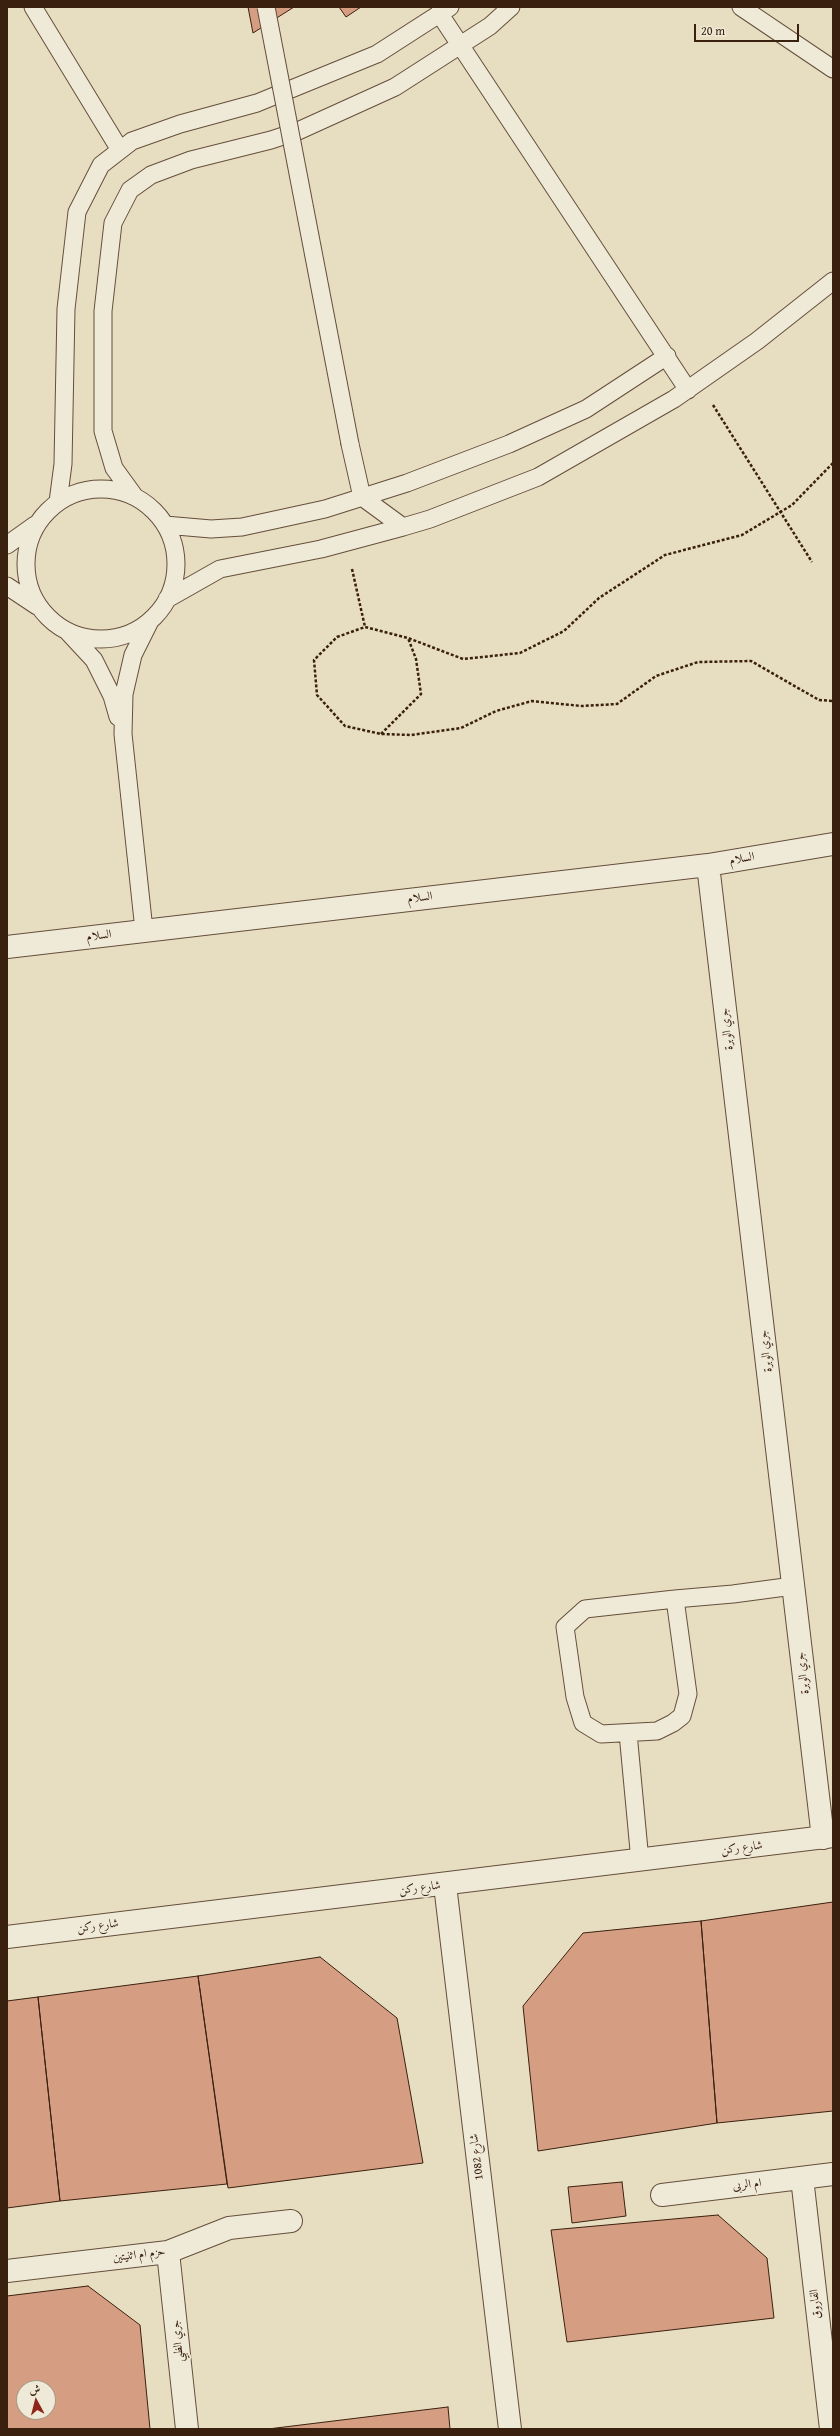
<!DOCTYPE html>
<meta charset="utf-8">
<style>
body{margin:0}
#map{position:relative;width:840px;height:2436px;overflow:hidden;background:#e7ddc1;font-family:"Gentium Book Plus",Amiri,serif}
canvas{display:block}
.frame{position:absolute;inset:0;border:8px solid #3a200e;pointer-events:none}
.north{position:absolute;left:16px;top:2380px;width:40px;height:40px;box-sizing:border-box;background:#efe9d7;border:1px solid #a79987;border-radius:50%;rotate:353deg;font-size:11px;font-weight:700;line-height:16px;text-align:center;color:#3a200e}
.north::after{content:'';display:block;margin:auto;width:14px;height:18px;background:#8f2418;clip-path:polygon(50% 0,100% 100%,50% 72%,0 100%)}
.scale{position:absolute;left:694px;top:24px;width:105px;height:18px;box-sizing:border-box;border:2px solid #3a200e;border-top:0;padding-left:5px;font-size:12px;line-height:14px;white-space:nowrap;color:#3a200e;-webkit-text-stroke:3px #efe9d7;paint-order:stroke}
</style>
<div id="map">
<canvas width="840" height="2436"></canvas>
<div class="frame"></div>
<div class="north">ش</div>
<div class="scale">20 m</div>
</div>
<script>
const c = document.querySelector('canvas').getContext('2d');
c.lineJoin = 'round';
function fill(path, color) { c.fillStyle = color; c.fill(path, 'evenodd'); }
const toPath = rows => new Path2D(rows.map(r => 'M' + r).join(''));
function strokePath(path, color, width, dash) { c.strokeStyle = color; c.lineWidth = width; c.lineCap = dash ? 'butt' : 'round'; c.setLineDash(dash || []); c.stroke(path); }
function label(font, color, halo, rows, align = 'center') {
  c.font = font + ' "Gentium Book Plus",Amiri,serif'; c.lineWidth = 3.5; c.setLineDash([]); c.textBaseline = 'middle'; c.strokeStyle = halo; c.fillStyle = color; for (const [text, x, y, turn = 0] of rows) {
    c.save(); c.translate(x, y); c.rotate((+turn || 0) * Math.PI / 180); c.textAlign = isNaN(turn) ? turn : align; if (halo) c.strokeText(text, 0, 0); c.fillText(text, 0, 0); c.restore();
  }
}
const building = toPath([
 [248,7,294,7,253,33,248,7],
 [339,7,361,7,346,17,339,7],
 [833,1902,833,2111,717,2123,701,1921,833,1902],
 [701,1921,717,2123,538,2151,523,2006,583,1933,701,1921],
 [320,1957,397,2018,423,2163,228,2188,198,1976,320,1957],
 [198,1976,227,2184,60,2201,38,1997,198,1976],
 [38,1997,60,2201,7,2208,7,2001,38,1997],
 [622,2182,626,2216,572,2223,568,2187,622,2182],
 [718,2215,767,2258,774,2318,567,2342,551,2230,718,2215],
 [88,2286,140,2325,150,2429,7,2429,7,2296,88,2286],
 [24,2388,48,2388,48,2412,24,2412,24,2388],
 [448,2407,450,2429,268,2429,448,2407]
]);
fill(building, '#d59e82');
strokePath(building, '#3a200e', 1);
const service = toPath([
 [33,7,120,150],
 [741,7,833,69],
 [439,13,688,390],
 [350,444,362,497,403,527],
 '26 564a75 75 0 1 1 150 0a75 75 0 1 1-150 0Z',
 [135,497,114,468,103,431,103,311,113,223,130,190,151,175,191,160,271,140,298,131,395,87,490,26,511,7],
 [58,502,63,464,66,309,77,212,101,165,132,141,180,124,257,103,377,54,450,7],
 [165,525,211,529,242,527,325,509,407,483,509,444,586,409,667,356],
 [7,545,35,525],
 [7,586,37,606],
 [167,599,220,569,321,549,403,527,430,519,538,477,674,399,757,341,833,281],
 [68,632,94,660,112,696,118,717],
 [144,930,123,734,124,694,133,655,150,621],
 [675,1599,688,1694,682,1716,673,1723,657,1731,601,1734,583,1723,575,1697,565,1627,585,1609,675,1599,733,1594,793,1586],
 [628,1733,640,1861]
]);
const minor = toPath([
 [708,865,823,1838],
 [7,947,708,865,833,844],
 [445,1885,510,2429],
 [802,2178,831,2429],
 [662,2195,833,2174],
 [168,2252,187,2429],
 [7,2271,168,2252,229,2228,291,2221]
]);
const tertiary = toPath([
 [7,1937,833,1836]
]);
strokePath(service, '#654f3b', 19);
strokePath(minor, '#654f3b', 24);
strokePath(tertiary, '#654f3b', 24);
strokePath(toPath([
 [713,405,812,562],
 [833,463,792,505,742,535,665,555,599,598,564,631,520,653,463,659,408,638,365,627,337,637,314,660,317,695,345,726,381,734,411,735,461,728,496,711,532,701,582,706,617,704,656,676,698,662,751,661,819,700,833,701],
 [352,569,365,627],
 [381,734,421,694,416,659,408,638]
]), '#3a200e', 2.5, [3, 2]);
strokePath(service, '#efe9d7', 17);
strokePath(minor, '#efe9d7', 22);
strokePath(tertiary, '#efe9d7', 22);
const serviceBridge = toPath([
 [266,7,350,444]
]);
strokePath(serviceBridge, '#654f3b', 19, []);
strokePath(serviceBridge, '#efe9d7', 17);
label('12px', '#3a200e', '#efe9d7', [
 ["السلام",742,859,-10],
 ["السلام",420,898,-7],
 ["السلام",99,936,-7],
 ["جري الوبرة",727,1029,-97],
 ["جري الوبرة",766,1351,-97],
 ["جري الوبرة",803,1673,-97],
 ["شارع ركن",742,1848,-7],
 ["شارع ركن",420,1888,-7],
 ["شارع ركن",98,1926,-7],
 ["شارع 1082",477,2157,-97],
 ["ام الربى",747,2185,-7],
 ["حزم ام اثنيتين",139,2255,-7],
 ["الفاروق",816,2304,-97],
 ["جري الظبي",178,2341,-96]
]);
</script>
